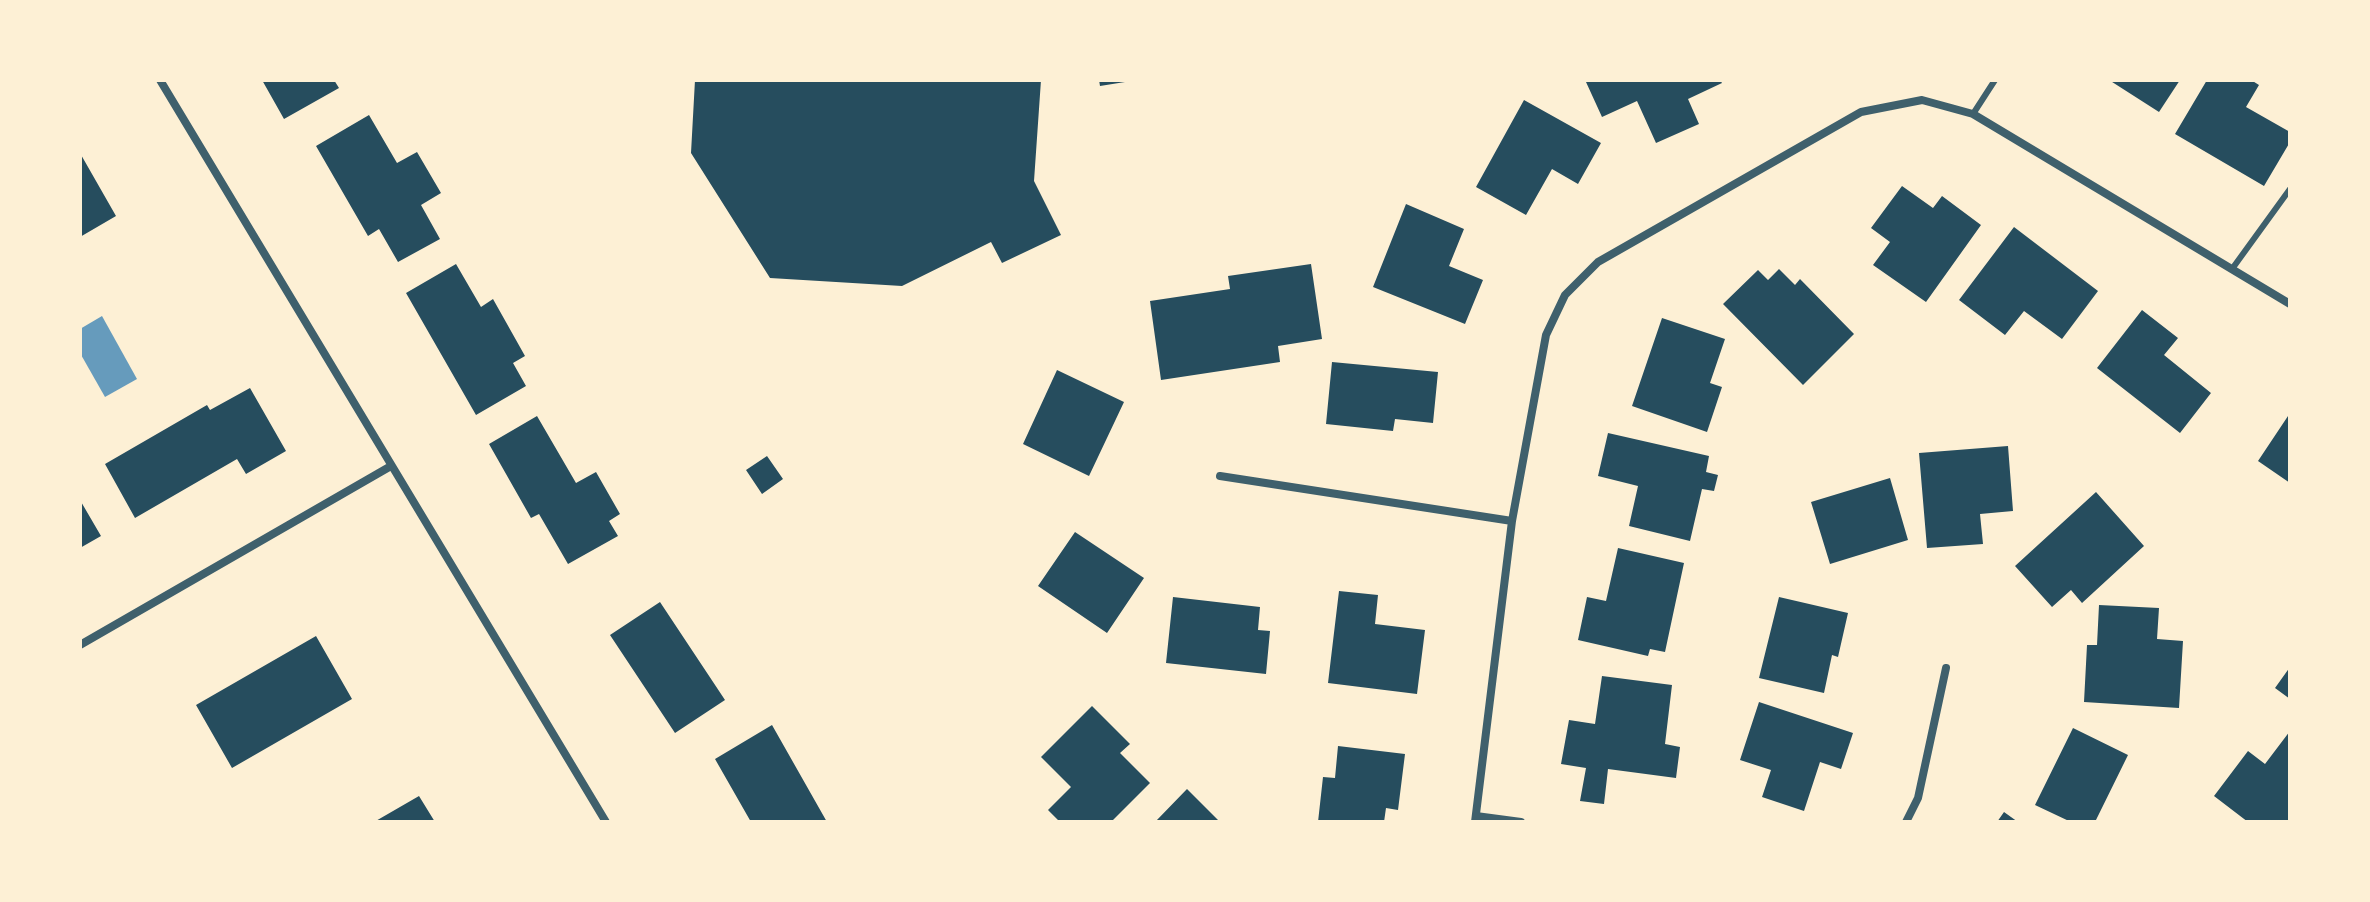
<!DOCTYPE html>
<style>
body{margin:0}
#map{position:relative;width:2370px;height:902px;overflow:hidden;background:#fdf0d5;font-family:Bitter,serif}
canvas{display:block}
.frame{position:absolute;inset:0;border:82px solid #fdf0d5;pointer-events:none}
</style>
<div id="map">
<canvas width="2370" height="902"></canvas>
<div class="frame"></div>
</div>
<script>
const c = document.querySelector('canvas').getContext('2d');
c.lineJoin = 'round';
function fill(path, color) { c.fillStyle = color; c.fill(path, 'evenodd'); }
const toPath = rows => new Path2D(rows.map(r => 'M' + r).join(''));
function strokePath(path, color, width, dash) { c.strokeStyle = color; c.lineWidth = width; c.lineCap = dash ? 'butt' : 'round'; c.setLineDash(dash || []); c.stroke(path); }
fill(toPath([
 [102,316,137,379,105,397,80,353,80,329]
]), '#669bbc');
fill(toPath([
 [262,80,334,80,339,88,284,119],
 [695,80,1041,80,1034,181,1061,235,1002,263,991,242,902,286,770,278,691,153],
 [1099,80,1125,80,1125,82,1100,86],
 [1590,80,1720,80,1722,83,1688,99,1699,124,1656,143,1637,101,1602,117,1586,82],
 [2109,80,2180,80,2159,112],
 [2207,80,2251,80,2259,85,2246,107,2290,132,2290,142,2264,186,2175,134],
 [1524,100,1601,143,1578,184,1552,169,1526,215,1476,187],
 [369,115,397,163,417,152,441,193,421,205,440,239,398,262,379,229,368,236,316,146],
 [80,153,116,216,80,237],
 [1902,186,1933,208,1942,196,1981,225,1926,302,1873,265,1890,242,1871,228],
 [1406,204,1464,229,1449,266,1483,280,1465,324,1373,287],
 [2014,227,2098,291,2062,339,2024,311,2005,335,1959,300],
 [456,264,481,307,493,299,525,356,513,363,526,386,476,415,406,293],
 [1311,264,1322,339,1278,346,1280,362,1161,380,1150,301,1230,289,1228,276],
 [1779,269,1795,285,1800,279,1854,334,1803,385,1723,304,1758,270,1768,280],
 [2142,310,2178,338,2164,355,2211,393,2180,433,2097,368],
 [1662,318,1725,339,1710,383,1722,387,1707,432,1632,406],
 [1332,362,1438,372,1433,423,1395,419,1393,431,1326,424],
 [1057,370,1124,402,1089,476,1023,444],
 [250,388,286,451,246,474,237,459,135,518,105,464,207,405,210,410],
 [2290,413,2290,483,2258,461],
 [537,416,576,483,596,472,620,514,609,521,618,536,568,564,539,514,531,518,489,444],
 [1608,433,1709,456,1706,472,1718,475,1714,491,1702,489,1690,541,1629,526,1638,486,1598,476],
 [2008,446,2013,511,1980,514,1983,544,1927,548,1919,453],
 [767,456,783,479,762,494,746,470],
 [1890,478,1908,540,1830,564,1811,502],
 [2096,492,2144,546,2082,603,2071,590,2052,607,2015,566],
 [80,500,101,536,80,548],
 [1075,532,1144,578,1107,633,1038,586],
 [1618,548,1684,563,1665,652,1650,649,1648,656,1578,640,1587,597,1606,601],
 [1339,591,1378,595,1375,624,1425,630,1417,694,1328,683],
 [1173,597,1260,607,1258,630,1270,631,1266,674,1166,663],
 [1779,597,1848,613,1838,657,1832,655,1824,693,1759,678],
 [660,602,725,700,675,733,610,635],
 [2099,605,2159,608,2157,639,2183,641,2179,708,2084,702,2087,645,2097,645],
 [316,636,352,699,232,768,196,705],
 [2290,667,2290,699,2275,688],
 [1602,676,1672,685,1665,744,1680,747,1676,778,1608,769,1604,804,1580,801,1586,768,1561,764,1569,720,1595,724],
 [1759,702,1853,733,1841,769,1820,762,1804,811,1762,797,1771,770,1740,760],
 [1092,706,1130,744,1120,753,1150,783,1111,822,1060,822,1048,810,1071,787,1041,757],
 [772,725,827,822,751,822,715,759],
 [2073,728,2128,755,2095,822,2071,822,2035,805],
 [2290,731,2290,822,2248,822,2214,796,2248,751,2265,764],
 [1338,746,1405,754,1398,810,1386,808,1384,822,1318,822,1323,777,1335,778],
 [1187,789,1220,822,1155,822],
 [419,796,435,822,374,822],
 [2004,812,2018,822,1997,822]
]), '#264d5e');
strokePath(toPath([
 [1973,114,1995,80],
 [2232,269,2290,189]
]), '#3f606c', 6);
strokePath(toPath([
 [160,80,606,822],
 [1220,476,1512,521],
 [80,645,391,466],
 [1476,816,1521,822],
 [1475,822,1512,521,1546,335,1565,295,1598,262,1861,112,1922,100,1973,114,2290,304],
 [1906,822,1918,798,1946,668]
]), '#3f606c', 8);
</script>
